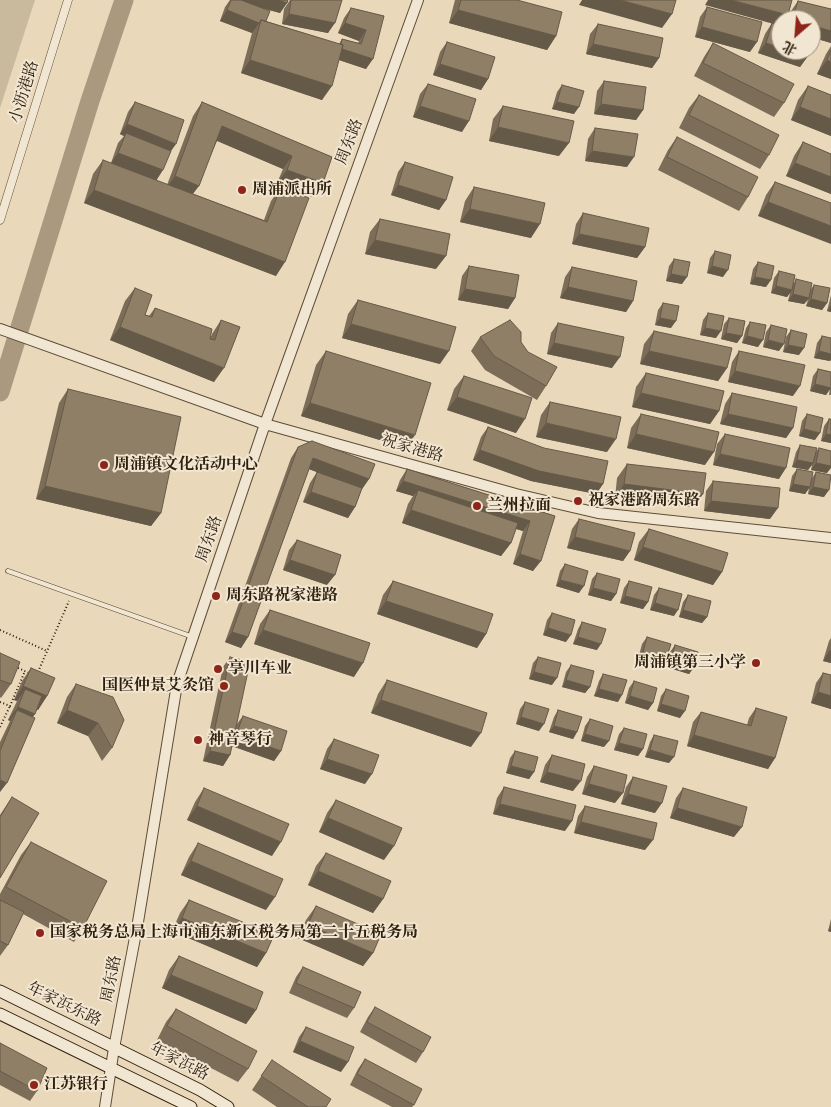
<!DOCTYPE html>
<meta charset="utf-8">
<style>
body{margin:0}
#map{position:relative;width:831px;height:1107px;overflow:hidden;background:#e9d8ba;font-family:"Libre Bodoni","Noto Serif SC",serif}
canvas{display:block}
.north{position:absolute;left:771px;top:10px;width:50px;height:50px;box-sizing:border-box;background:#f1e6d2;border:1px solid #a39683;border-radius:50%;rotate:207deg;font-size:14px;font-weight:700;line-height:20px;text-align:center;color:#2f1f0d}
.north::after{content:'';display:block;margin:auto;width:18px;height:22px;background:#8f2418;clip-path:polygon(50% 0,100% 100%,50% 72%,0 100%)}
</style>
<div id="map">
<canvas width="831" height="1107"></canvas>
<div class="north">北</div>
</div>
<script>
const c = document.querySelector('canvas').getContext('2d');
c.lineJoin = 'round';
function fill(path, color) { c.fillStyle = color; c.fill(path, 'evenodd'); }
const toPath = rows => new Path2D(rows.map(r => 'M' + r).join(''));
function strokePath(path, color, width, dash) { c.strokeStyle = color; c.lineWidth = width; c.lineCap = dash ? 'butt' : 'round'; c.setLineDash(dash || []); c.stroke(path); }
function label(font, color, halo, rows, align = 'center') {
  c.font = font + ' "Libre Bodoni","Noto Serif SC",serif'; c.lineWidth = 4; c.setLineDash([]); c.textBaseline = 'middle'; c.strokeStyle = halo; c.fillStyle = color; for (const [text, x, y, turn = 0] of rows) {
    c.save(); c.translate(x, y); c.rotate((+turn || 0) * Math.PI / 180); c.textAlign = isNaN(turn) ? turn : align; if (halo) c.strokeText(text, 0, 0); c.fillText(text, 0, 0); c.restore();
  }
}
fill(toPath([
 [0,0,35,0,0,108]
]), '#c9b99d');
strokePath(toPath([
 [0,392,90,101,124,0]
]), '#aa997f', 19);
const service = toPath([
 [8,571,193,637]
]);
const minor = toPath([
 [0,220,68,0]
]);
const tertiary = toPath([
 [0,329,265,424,516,494,598,513,831,538],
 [105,1107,114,1048,138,922,177,684,265,424,418,0]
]);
const secondary = toPath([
 [0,991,200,1090,228,1107],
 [0,1014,191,1107]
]);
strokePath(service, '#5e4d38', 5.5);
strokePath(minor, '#5e4d38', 9);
strokePath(tertiary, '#5e4d38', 12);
strokePath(secondary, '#2f1f0d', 13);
strokePath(toPath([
 [0,630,47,651],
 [18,668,29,673],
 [38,672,69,601],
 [0,702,10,706,25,671],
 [0,727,10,706]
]), '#2f1f0d', 2, [1, 2.5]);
strokePath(service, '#f1e6d2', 4);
strokePath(minor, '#f1e6d2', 8);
strokePath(tertiary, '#f1e6d2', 10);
strokePath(secondary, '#f1e6d2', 11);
fill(toPath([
 [230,0,288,0,287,3,280,13,259,7,266,21,339,44,342,39,358,43,359,41,338,33,344,18,351,8,384,16,366,69,339,60,322,100,241,73,252,33,220,21,225,7],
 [290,0,342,0,328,33,282,24,284,9],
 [455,0,517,0,556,36,547,50,449,23],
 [798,1,831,9,831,43,814,38,811,20,788,20,791,11],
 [707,7,750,52,695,37,700,17],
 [772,23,808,56,800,67,758,53,765,34],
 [598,24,659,58,652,68,586,54,590,34],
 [447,42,488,79,481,90,433,75,440,52],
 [713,43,784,103,774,117,694,76,704,57],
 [831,46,831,79,817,74,826,54],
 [604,81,643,110,636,120,594,114,597,91],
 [428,84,462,132,413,117,420,94],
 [562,85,574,114,552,109,557,92],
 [808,86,831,95,831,136,791,120,798,100],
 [699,95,769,155,760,169,679,128,689,108],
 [135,102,171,151,156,180,167,185,193,116,202,102,332,157,313,197,277,183,283,169,217,141,193,194,264,220,271,201,281,187,276,276,84,203,93,174,103,160,136,173,111,163,118,143,124,136,120,134,128,112],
 [503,106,559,156,489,141,493,119],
 [595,128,627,167,585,161,588,139],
 [677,137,748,197,739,211,658,170,668,150],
 [803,142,831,154,831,194,786,176,794,156],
 [405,162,446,200,439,210,391,195,398,172],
 [775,182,831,203,758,216,766,195],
 [474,187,531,238,460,222,465,201],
 [583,213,645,247,637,258,572,244,576,224],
 [380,219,436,269,365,254,370,232],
 [715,251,723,277,707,273,710,258],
 [674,259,682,284,666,281,669,266],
 [758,262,766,287,750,284,753,269],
 [469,266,515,298,508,309,458,300,462,276],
 [572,267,633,301,626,312,560,298,565,277],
 [779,271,794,283,796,279,811,289,814,285,827,303,822,310,806,306,808,300,804,304,788,301,790,293,787,297,771,293,774,278],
 [135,288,145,315,149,316,155,308,210,339,212,334,221,320,214,382,110,340,125,301],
 [831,295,831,312,827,311],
 [358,300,440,364,342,338,348,314],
 [663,303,671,328,655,325,658,310],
 [708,313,716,338,700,335,703,320],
 [729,318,742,336,737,343,721,339,724,324],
 [750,322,758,347,742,343,746,328],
 [558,323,612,368,547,354,551,333],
 [771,325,779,351,763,347,766,332],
 [791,330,799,355,783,352,786,337],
 [654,331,727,368,718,381,640,364,644,344],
 [822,336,830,361,814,358,817,343],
 [480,337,521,342,546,386,537,400,485,370,471,351],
 [326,351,406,448,301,416,316,365],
 [739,351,793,396,728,382,732,362],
 [818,369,831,372,831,395,829,395,830,388,826,395,810,391,813,376],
 [646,373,719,411,710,424,632,407,636,387],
 [464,376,516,433,447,410,454,389],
 [68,389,161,513,151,526,36,499,59,403],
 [732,393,793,428,786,438,720,424,725,404],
 [550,402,607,452,536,437,541,415],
 [641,414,705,465,627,448,631,428],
 [807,414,815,440,799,436,802,421],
 [829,419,831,419,831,443,821,441,824,426],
 [488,427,603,484,596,494,531,481,473,460,481,437],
 [725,434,779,479,713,465,717,444],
 [800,445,815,453,819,448,827,473,811,470,812,465,808,470,792,467,796,452],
 [298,447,369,479,362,489,355,507,348,518,303,502,310,483,317,472,309,469,248,637,241,648,225,642,291,458],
 [627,464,694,507,615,498,617,478],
 [407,469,555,516,533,571,513,564,523,531,516,529,511,543,501,556,402,523,408,504,413,496,396,491,400,480],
 [797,469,812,478,816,472,824,497,808,494,809,488,805,494,789,491,792,476],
 [713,481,770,519,704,511,706,491],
 [579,519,630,551,623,561,567,548,572,529],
 [649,529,722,572,713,585,634,560,639,542],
 [297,540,327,585,283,570,289,550],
 [565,564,579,593,556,586,560,571],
 [597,573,616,594,611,601,588,595,592,579],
 [393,581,486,634,477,648,377,614,383,595],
 [629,581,648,602,643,609,620,603,624,588],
 [659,588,674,616,650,610,654,595],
 [688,595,707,617,702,623,679,617,683,602],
 [270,610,354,677,254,644,260,624],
 [552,613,566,642,543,635,547,620],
 [582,622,597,650,573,644,578,629],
 [647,637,666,659,661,666,638,659,642,644],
 [831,638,831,663,823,661,829,641],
 [675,645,694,667,689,674,666,667,670,652],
 [0,653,11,684,1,698,0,697],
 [230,657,236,725,243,716,281,751,274,761,232,746,230,755,223,766,203,761,223,667],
 [538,657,552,685,529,679,533,663],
 [571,665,590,687,585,693,562,687,566,672],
 [31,668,47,696,38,710,37,709,33,717,0,792,0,742,10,721,8,720,17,701,14,700,22,681],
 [823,673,831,675,831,709,811,703,816,683],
 [603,674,618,702,594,696,599,681],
 [387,680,471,747,371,713,378,694],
 [634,681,653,703,648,710,625,703,629,688],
 [76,684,112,748,102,761,88,736,57,723,67,697],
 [666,689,680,718,657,711,661,696],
 [525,702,539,731,516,724,520,709],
 [756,708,775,758,768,769,687,746,693,722,701,712,747,725,749,718],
 [558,710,577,732,573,739,549,732,554,717],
 [590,719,604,747,581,741,585,726],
 [624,728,643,749,638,756,614,750,619,734],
 [654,735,669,763,645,757,650,742],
 [334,739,365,784,320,769,327,749],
 [515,751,534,772,529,779,506,773,510,758],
 [552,755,573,791,540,782,545,765],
 [594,766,615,803,582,794,587,777],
 [633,777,655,813,621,804,626,787],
 [504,787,565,831,493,814,497,798],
 [204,788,272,856,187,820,195,802],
 [683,788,734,837,670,818,676,798],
 [12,797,0,878,0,815],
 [336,800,384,860,319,832,327,813],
 [585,806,645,850,574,833,578,816],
 [31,842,83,928,74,942,23,914,8,945,0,956,0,894,21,855],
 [198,843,266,910,181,875,189,857],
 [326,853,383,899,373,913,308,885,316,866],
 [189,900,266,953,257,967,172,931,180,913],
 [316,906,373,953,363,966,298,938,306,920],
 [831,919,831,932,828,931],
 [179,956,256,1010,246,1024,162,988,169,970],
 [303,967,354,1008,347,1018,289,993,296,977],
 [375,1007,423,1052,416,1063,360,1032,368,1017],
 [176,1009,248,1069,238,1082,157,1040,166,1022],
 [306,1027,341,1072,293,1052,299,1037],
 [0,1043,37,1091,30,1101,0,1085],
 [365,1059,414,1105,412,1107,392,1107,350,1085,358,1069],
 [272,1060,326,1107,277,1107,252,1090]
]), '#7c6d59');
fill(toPath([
 [233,0,278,0,287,3,280,13],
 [582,0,620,0,672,14,662,28,579,5],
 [708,0,731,0,788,15,785,20,781,20,781,26,705,5],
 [227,10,259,23,252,33,220,21],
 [458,10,556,36,547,50,449,23],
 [289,14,335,23,328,33,282,24],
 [345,23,366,30,359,41,338,33],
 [811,25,831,31,831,43,811,37],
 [702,27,757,42,750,52,695,37],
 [766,43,781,48,781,50,787,50,808,56,800,67,758,53],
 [593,44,659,58,652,68,586,54],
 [341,48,373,59,366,69,333,58],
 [250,60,332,86,322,100,241,73],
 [827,60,831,62,831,79,817,74],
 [440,64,488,79,481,90,433,75],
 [557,102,579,107,574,114,552,109],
 [601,104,643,110,636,120,594,114],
 [420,106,469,121,462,132,413,117],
 [800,107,831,119,831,136,791,120],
 [127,124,176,144,169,154,126,133,124,136,120,134],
 [222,126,292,156,283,169,213,139],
 [498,127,569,143,559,156,489,141],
 [592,151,634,157,627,167,585,161],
 [118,153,163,170,156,181,111,163],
 [795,163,831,177,831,194,786,176],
 [287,170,323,183,313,197,277,183],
 [175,176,199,186,189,199,165,190],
 [398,185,446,200,439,210,391,195],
 [94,190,285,262,276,276,84,203],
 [768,202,831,226,831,244,758,216],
 [470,209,540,224,531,238,460,222],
 [579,234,645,247,637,258,572,244],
 [375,240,446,256,436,269,365,254],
 [712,266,728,270,723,277,707,273],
 [671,274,687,277,682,284,666,281],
 [755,277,771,280,766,287,750,284],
 [776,286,792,290,787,297,771,293],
 [568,287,633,301,626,312,560,298],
 [465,289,515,298,508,309,458,300],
 [793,294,809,298,804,304,788,301],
 [811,299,827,303,822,310,806,306],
 [831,305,831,312,827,311],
 [660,318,676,321,671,328,655,325],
 [351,324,449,351,440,364,342,338],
 [120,327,224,368,214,382,110,340],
 [705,328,721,331,716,338,700,335],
 [726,333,742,336,737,343,721,339],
 [747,336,763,340,758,347,742,343],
 [768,340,784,344,779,351,763,347],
 [554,343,620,357,612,368,547,354],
 [788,345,804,348,799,355,783,352],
 [649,351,727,368,718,381,640,364],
 [819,351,831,354,831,360,830,361,814,358],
 [735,371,800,386,793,396,728,382],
 [815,384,831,388,826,395,810,391],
 [641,393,719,411,710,424,632,407],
 [457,397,525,419,516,433,447,410],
 [310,403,415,435,406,448,301,416],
 [728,414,793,428,786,438,720,424],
 [546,423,616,439,607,452,536,437],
 [804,429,820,433,815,440,799,436],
 [636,434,714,452,705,465,627,448],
 [826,434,831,435,831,443,821,441],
 [480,450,603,484,596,494,531,481,473,460],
 [720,454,786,468,779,479,713,465],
 [313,458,369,479,362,489,306,468],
 [797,460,813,463,808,470,792,467],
 [816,463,831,466,831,468,827,473,811,470],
 [403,481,530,521,523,531,415,497,418,490,413,496,396,491],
 [624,484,703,494,694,507,615,498],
 [793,484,810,487,805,494,789,491],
 [45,486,161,513,151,526,36,499],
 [813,487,829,490,824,497,808,494],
 [311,492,355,507,348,518,303,502],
 [711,501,778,508,770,519,704,511],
 [411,510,511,543,501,556,402,523],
 [575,537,630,551,623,561,567,548],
 [643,547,722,572,713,585,634,560],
 [520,554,541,561,533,571,513,564],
 [290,560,335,575,327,585,283,570],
 [560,580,584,586,579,593,556,586],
 [593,588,616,594,611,601,588,595],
 [625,596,648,602,643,609,620,603],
 [386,601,486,634,477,648,377,614],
 [655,603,678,610,674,616,650,610],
 [683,610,707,617,702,623,679,617],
 [548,628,571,635,566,642,543,635],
 [263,630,363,663,354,677,254,644],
 [232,632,248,637,241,648,225,642],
 [578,637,601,644,597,650,573,644],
 [830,650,831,651,831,663,823,661],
 [643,652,666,659,661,666,638,659],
 [671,660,694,667,689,674,666,667],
 [534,672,557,678,552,685,529,679],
 [566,680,590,687,585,693,562,687],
 [23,686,47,696,38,710,20,702,25,689,17,701,14,700],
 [599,689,622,695,618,702,594,696],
 [818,692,831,696,831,709,811,703],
 [630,696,653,703,648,710,625,703],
 [381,700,481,733,471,747,371,713],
 [661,704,685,711,680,718,657,711],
 [18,707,35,714,25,727,17,710,10,721,8,720],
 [67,710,98,723,88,736,57,723],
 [521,717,544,724,539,731,516,724],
 [554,726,577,732,573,739,549,732],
 [585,734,609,741,604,747,581,741],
 [236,735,281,751,274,761,229,745],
 [694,735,775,758,768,769,687,746],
 [619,743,643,749,638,756,614,750],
 [650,750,674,757,669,763,645,757],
 [210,751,230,755,223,766,203,761],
 [327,759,372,774,365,784,320,769],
 [511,766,534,772,529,779,506,773],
 [547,772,581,781,573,791,540,782],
 [0,780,7,783,0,792],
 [589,784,623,793,615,803,582,794],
 [628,794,662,803,655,813,621,804],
 [500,804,572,821,565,831,493,814],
 [197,806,281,842,272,856,187,820],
 [677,808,742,827,734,837,670,818],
 [328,818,394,846,384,860,319,832],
 [581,822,653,840,645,850,574,833],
 [191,861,275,897,266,910,181,875],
 [318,871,383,899,373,913,308,885],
 [182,918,266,953,257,967,172,931],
 [308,925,373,953,363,966,298,938],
 [831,926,831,932,828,931],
 [171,975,256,1010,246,1024,162,988],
 [300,1041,348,1062,341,1072,293,1052]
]), '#655948');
const building = toPath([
 [231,0,241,0,270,11,266,21,261,20,259,23,227,10,231,0],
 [278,0,288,0,287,3,278,0],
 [291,0,342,0,335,23,289,14,291,0],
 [461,0,517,0,562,12,556,36,458,10,461,0],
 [620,0,676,0,672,14,620,0],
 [731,0,792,0,788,15,731,0],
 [798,1,831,9,831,31,811,25,811,20,792,20,798,1],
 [707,7,762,22,757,42,702,27,707,7],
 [351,8,384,16,373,59,342,49,343,45,341,44,342,39,361,44,366,30,345,23,351,8],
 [261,20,343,45,332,86,250,60,261,20],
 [772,23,781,26,781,48,766,43,772,23],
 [598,24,663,38,659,58,593,44,598,24],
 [811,36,814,37,811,46,811,36],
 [447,42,495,57,488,79,440,64,447,42],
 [713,43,794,84,784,103,703,63,713,43],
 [787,50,810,50,808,56,787,50],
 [831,50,831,62,827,60,831,50],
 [604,81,646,87,643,110,601,104,604,81],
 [428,84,476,99,469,121,420,106,428,84],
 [562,85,584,91,579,107,557,102,562,85],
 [808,86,831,95,831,119,800,107,808,86],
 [699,95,779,135,769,155,689,115,699,95],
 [135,102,184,120,176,144,127,124,135,102],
 [202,102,332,157,323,183,287,170,292,156,222,126,199,186,175,176,202,102],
 [503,106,574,121,569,143,498,127,503,106],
 [595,128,638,134,634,157,592,151,595,128],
 [126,133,171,151,163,170,118,153,126,133],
 [677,137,758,177,748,197,667,157,677,137],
 [803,142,831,154,831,177,795,163,803,142],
 [103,160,267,222,281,187,309,198,285,262,94,190,103,160],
 [405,162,453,177,446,200,398,185,405,162],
 [775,182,831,203,831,226,768,202,775,182],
 [474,187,545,203,540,224,470,209,474,187],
 [583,213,649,228,645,247,579,234,583,213],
 [380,219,450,234,446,256,375,240,380,219],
 [715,251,731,255,728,270,712,266,715,251],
 [674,259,690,262,687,277,671,274,674,259],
 [758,262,774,266,771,280,755,277,758,262],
 [469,266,519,275,515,298,465,289,469,266],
 [572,267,637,281,633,301,568,287,572,267],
 [779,271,795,275,792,290,776,286,779,271],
 [796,279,812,283,809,298,793,294,796,279],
 [814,285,830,288,827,303,811,299,814,285],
 [135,288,152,295,145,315,152,317,155,308,212,329,210,339,215,340,221,320,240,327,224,368,120,327,135,288],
 [358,300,456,327,449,351,351,324,358,300],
 [663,303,679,306,676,321,660,318,663,303],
 [708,313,724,316,721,331,705,328,708,313],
 [729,318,745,321,742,336,726,333,729,318],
 [510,320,521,332,521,342,528,352,557,367,546,386,494,356,480,337,510,320],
 [750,322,766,325,763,340,747,336,750,322],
 [558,323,624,337,620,357,554,343,558,323],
 [771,325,787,329,784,344,768,340,771,325],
 [791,330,807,334,804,348,788,345,791,330],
 [654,331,732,348,727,368,649,351,654,331],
 [822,336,831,338,831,354,819,351,822,336],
 [326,351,431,383,415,435,310,403,326,351],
 [739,351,805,365,800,386,735,371,739,351],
 [818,369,831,372,831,388,815,384,818,369],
 [646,373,724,391,719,411,641,393,646,373],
 [464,376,532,398,525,419,457,397,464,376],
 [68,389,181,417,161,513,45,486,68,389],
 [732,393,797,407,793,428,728,414,732,393],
 [550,402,621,417,616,439,546,423,550,402],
 [641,414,719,432,714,452,636,434,641,414],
 [807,414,823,418,820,433,804,429,807,414],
 [829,419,831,419,831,435,826,434,829,419],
 [488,427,544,448,608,461,603,484,539,471,480,450,488,427],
 [725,434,790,448,786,468,720,454,725,434],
 [312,441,375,464,369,479,313,458,248,637,232,632,298,447,312,441],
 [800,445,817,448,813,463,797,460,800,445],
 [819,448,831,451,831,466,816,463,819,448],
 [627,464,706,473,703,494,624,484,627,464],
 [407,469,555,516,541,561,520,554,530,521,403,481,407,469],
 [797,469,813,472,810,487,793,484,797,469],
 [317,472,362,488,355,507,311,492,317,472],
 [816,472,831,475,829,490,813,487,816,472],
 [713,481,780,488,778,508,711,501,713,481],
 [418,490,518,523,511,543,411,510,418,490],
 [579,519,635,533,630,551,575,537,579,519],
 [649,529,728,553,722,572,643,547,649,529],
 [297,540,341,555,335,575,290,560,297,540],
 [565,564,588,571,584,586,560,580,565,564],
 [597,573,620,579,616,594,593,588,597,573],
 [393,581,493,614,486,634,386,601,393,581],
 [629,581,652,587,648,602,625,596,629,581],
 [659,588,682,594,678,610,655,603,659,588],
 [688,595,711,601,707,617,683,610,688,595],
 [270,610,370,643,363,663,263,630,270,610],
 [552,613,575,620,571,635,548,628,552,613],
 [582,622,606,629,601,644,578,637,582,622],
 [647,637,671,644,666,659,643,652,647,637],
 [675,645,698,652,694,667,671,660,675,645],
 [0,653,20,662,11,684,0,680,0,653],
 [230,657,250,662,230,755,210,751,230,657],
 [538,657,561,663,557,678,534,672,538,657],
 [571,665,594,671,590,687,566,680,571,665],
 [31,668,55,678,47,696,23,686,31,668],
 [823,673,831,675,831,696,818,692,823,673],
 [603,674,627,680,622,695,599,689,603,674],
 [387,680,487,713,481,733,381,700,387,680],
 [634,681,657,688,653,703,630,696,634,681],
 [76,684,113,697,124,720,112,748,98,723,67,710,76,684],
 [25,689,42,696,35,714,18,707,25,689],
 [666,689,689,696,685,711,661,704,666,689],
 [525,702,549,709,544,724,521,717,525,702],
 [756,708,787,717,775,758,694,735,701,712,751,726,756,708],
 [17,710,35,718,7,783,0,780,0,751,17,710],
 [558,710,582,717,577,732,554,726,558,710],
 [243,716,287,731,281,751,236,735,243,716],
 [590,719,613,726,609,741,585,734,590,719],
 [624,728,647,734,643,749,619,743,624,728],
 [654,735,678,741,674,757,650,750,654,735],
 [334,739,379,755,372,774,327,759,334,739],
 [515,751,538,757,534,772,511,766,515,751],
 [552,755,585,764,581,781,547,772,552,755],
 [594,766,627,775,623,793,589,784,594,766],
 [633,777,667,786,662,803,628,794,633,777],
 [504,787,576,805,572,821,500,804,504,787],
 [204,788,289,824,281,842,197,806,204,788],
 [683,788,747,807,742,827,677,808,683,788],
 [12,797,39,813,0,878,0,817,12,797],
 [336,800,402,828,394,846,328,818,336,800],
 [585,806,657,823,653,840,581,822,585,806],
 [31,842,107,881,83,928,6,887,31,842],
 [198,843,283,879,275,897,191,861,198,843],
 [326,853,391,881,383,899,318,871,326,853],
 [0,900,24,912,8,945,0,941,0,900],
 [189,900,274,935,266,953,182,918,189,900],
 [316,906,381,934,373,953,308,925,316,906],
 [179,956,263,992,256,1010,171,975,179,956],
 [303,967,361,992,354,1008,296,983,303,967],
 [375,1007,431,1037,423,1052,367,1022,375,1007],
 [176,1009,257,1051,248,1069,167,1026,176,1009],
 [306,1027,354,1047,348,1062,300,1041,306,1027],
 [0,1043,47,1068,37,1091,0,1071,0,1043],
 [365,1059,422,1089,414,1105,357,1074,365,1059],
 [272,1060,331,1099,326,1107,308,1107,261,1076,272,1060]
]);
fill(building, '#907f67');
strokePath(building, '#655948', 1);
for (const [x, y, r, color] of [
 [242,190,5,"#8f2418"],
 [104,465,5,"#8f2418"],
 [578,501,5,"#8f2418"],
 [477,506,5,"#8f2418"],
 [216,596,5,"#8f2418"],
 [756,663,5,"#8f2418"],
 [218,669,5,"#8f2418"],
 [224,686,5,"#8f2418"],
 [198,740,5,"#8f2418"],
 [40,933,5,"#8f2418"],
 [34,1085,5,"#8f2418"]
]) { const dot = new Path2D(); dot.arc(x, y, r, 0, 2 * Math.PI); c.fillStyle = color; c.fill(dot); strokePath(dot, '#f1e6d2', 2); }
label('16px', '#2f1f0d', '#f1e6d2', [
 ["小沥港路",25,92,-73],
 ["周东路",350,142,-69],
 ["祝家港路",412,449,16],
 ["周东路",210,539,-71],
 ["周东路",112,979,-79],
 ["年家浜东路",64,1005,26],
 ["年家浜路",179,1062,27]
]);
label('bold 16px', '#2f1f0d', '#f1e6d2', [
 ["周浦派出所",252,190],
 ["周浦镇文化活动中心",114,465],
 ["祝家港路周东路",588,501],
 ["兰州拉面",487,506],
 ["周东路祝家港路",226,596],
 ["周浦镇第三小学",746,663,"right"],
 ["享川车业",228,669],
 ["国医仲景艾灸馆",214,686,"right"],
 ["神音琴行",208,740],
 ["国家税务总局上海市浦东新区税务局第二十五税务局",50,933],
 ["江苏银行",44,1085]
], 'left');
</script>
